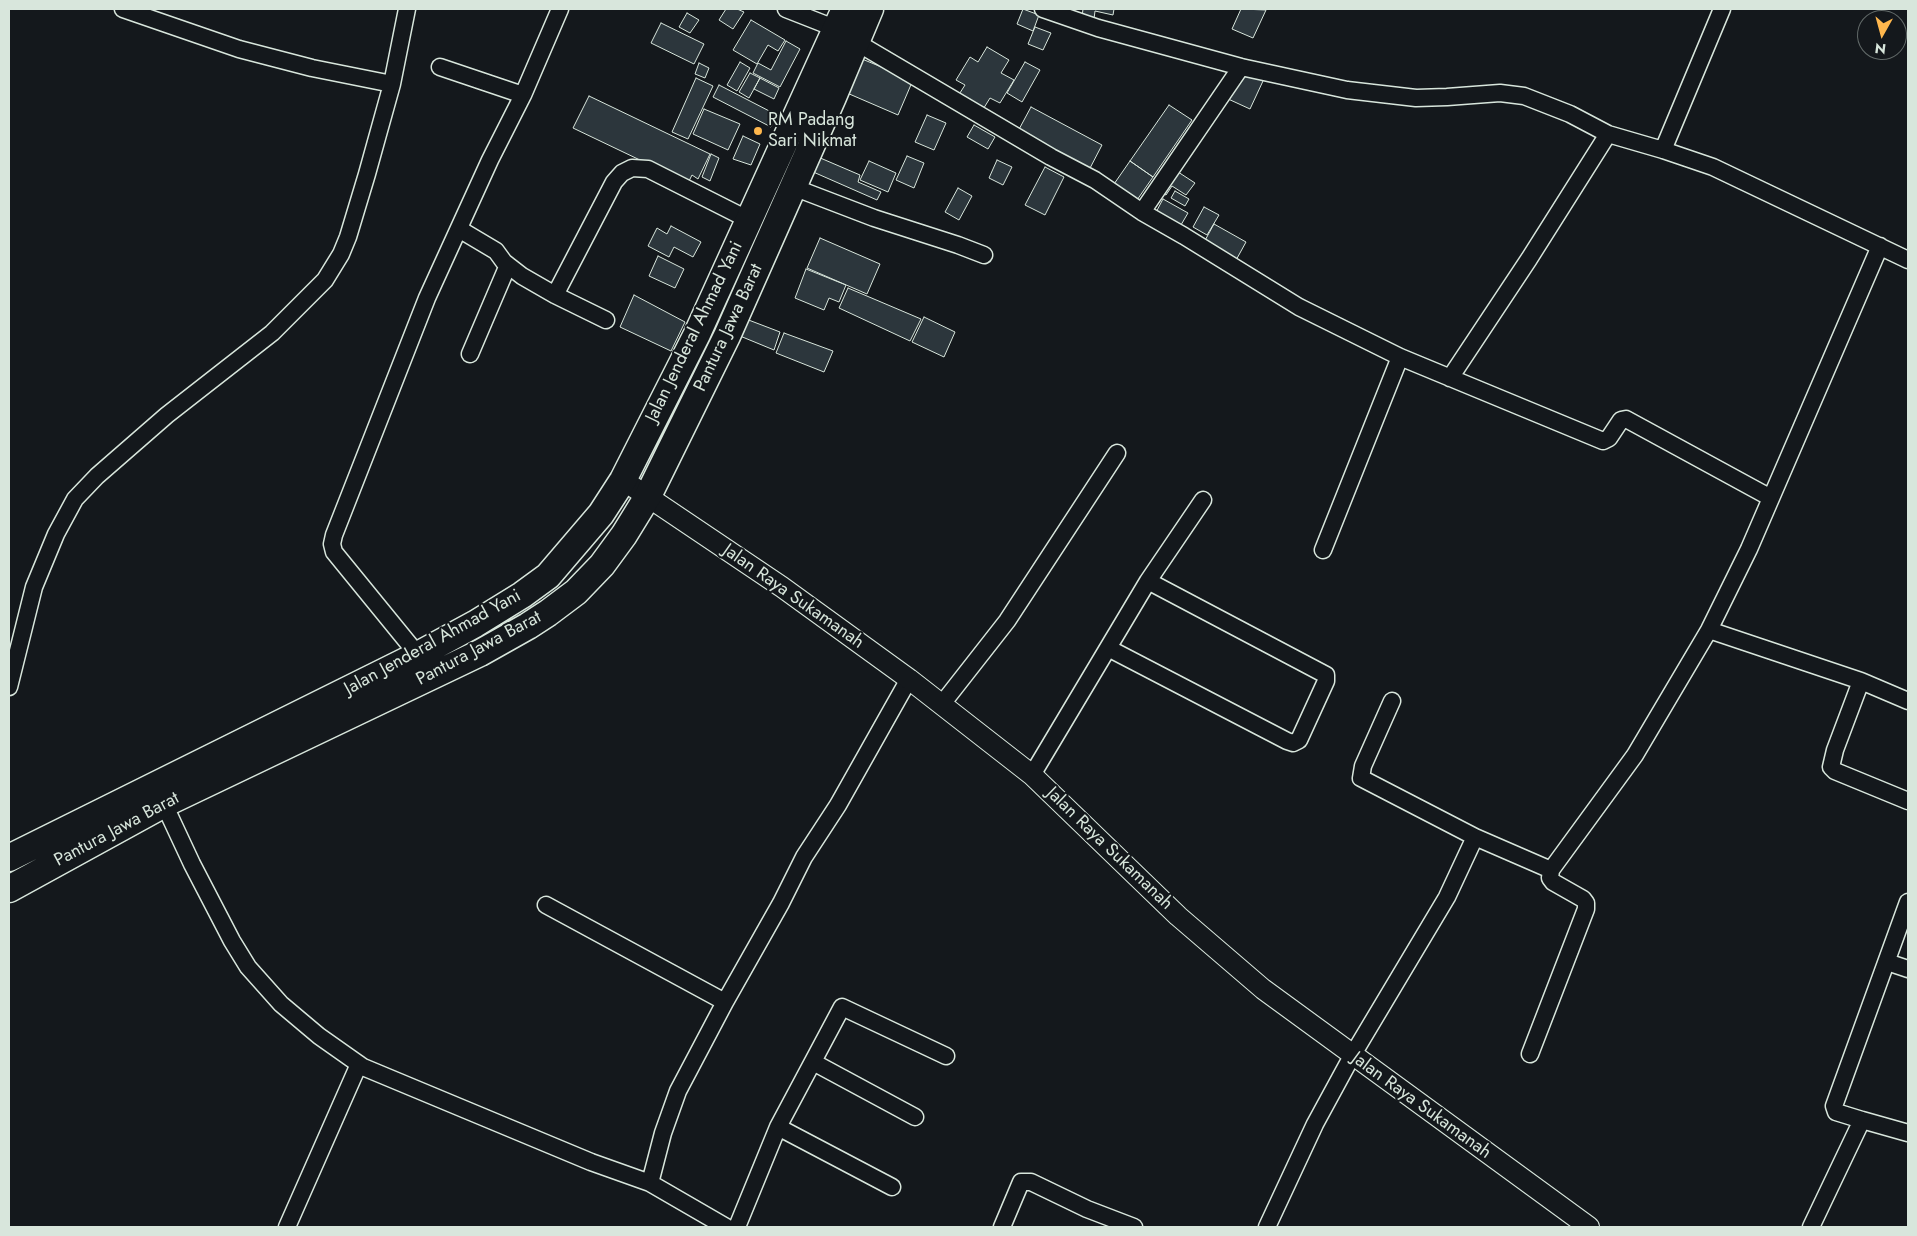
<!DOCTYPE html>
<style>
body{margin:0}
#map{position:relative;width:1917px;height:1236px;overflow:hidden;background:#14181c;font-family:Jost,sans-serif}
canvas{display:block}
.frame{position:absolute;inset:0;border:10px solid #d8e6dc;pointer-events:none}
.north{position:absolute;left:1857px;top:10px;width:50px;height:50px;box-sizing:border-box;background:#14181c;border:1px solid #626a69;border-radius:50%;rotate:187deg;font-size:14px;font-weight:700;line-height:20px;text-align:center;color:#d8e6dc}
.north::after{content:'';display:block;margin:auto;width:18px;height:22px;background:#ffb74d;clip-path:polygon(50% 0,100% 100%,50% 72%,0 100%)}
</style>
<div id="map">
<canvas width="1917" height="1236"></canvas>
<div class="frame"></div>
<div class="north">N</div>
</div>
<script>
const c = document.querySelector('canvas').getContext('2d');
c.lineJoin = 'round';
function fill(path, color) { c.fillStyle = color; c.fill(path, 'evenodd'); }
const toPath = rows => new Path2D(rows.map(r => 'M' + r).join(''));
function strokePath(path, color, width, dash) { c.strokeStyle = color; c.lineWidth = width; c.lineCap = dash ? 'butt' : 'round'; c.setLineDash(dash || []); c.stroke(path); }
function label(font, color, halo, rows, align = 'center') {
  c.font = font + ' Jost,sans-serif'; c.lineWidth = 4; c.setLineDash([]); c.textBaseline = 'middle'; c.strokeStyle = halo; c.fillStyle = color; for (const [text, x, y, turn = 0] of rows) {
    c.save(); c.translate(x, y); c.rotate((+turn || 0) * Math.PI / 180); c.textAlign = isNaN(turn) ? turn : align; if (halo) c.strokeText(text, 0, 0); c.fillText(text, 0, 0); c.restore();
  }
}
const building = toPath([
 [726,9,737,9,744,12,733,29,719,20,726,9],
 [1023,9,1039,15,1033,31,1017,24,1023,9],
 [1083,9,1114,9,1113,15,1095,11,1094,19,1082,17,1083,9],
 [1241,9,1266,10,1253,38,1232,29,1241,9],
 [687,13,699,20,690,33,679,27,687,13],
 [751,20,785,40,778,51,768,45,757,64,733,50,751,20],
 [661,23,704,44,694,64,651,43,661,23],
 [1035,27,1051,33,1043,50,1028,44,1035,27],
 [786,41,800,49,780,87,753,73,758,63,771,70,786,41],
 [987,47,1009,60,1001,73,1014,80,1000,103,990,98,982,111,958,96,965,85,956,80,970,57,978,62,987,47],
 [862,59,913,80,898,115,847,93,862,59],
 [740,62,750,68,737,91,727,85,740,62],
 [1025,62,1040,70,1022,102,1007,93,1025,62],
 [699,63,709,68,705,78,695,74,699,63],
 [1240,70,1263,81,1250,109,1226,98,1240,70],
 [750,73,760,78,749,98,739,92,750,73],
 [696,78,713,86,688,139,672,132,696,78],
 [760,78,779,88,774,99,754,89,760,78],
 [719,85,777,115,771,127,713,97,719,85],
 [589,96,710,154,698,179,692,175,688,183,573,128,589,96],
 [1169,105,1192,120,1153,177,1130,161,1169,105],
 [1031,107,1102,145,1088,172,1017,133,1031,107],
 [704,109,740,124,728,150,693,134,704,109],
 [927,115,946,123,934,150,915,142,927,115],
 [974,125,995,137,988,149,967,137,974,125],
 [743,136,760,144,751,165,733,159,743,136],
 [711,154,719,158,710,181,702,177,711,154],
 [907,156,924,163,914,188,896,180,907,156],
 [818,157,860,175,858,182,881,192,877,200,811,171,818,157],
 [997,160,1012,167,1003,185,989,178,997,160],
 [869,161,896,173,888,192,860,180,869,161],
 [1130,161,1153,177,1137,200,1114,184,1130,161],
 [1045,167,1064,177,1045,215,1025,205,1045,167],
 [1175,170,1195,183,1186,195,1172,186,1166,195,1160,192,1175,170],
 [958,188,972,196,959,220,945,212,958,188],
 [1175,191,1189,199,1185,206,1171,198,1175,191],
 [1163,199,1188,213,1178,230,1154,216,1163,199],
 [1204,207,1219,215,1207,235,1193,227,1204,207],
 [1214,224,1246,242,1235,262,1203,244,1214,224],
 [671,226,701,242,693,257,674,247,669,257,648,246,657,228,667,234,671,226],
 [820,238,880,264,867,294,807,268,820,238],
 [658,256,684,269,675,288,649,276,658,256],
 [806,269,846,285,839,302,829,298,824,310,795,298,806,269],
 [848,288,921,319,910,341,839,308,848,288],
 [634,295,685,322,671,351,620,327,634,295],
 [924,317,955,332,944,357,912,342,924,317],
 [746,319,780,332,774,350,740,336,746,319],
 [784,333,833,351,824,372,776,353,784,333]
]);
fill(building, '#2c363c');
strokePath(building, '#d8e6dc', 1);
const minor = toPath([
 [123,9,239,49,312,68,392,84],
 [786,9,837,29],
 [1043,9,1098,28,1241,67,1347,90,1416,98,1447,97,1500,93,1524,96,1570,114,1608,134,1663,150,1713,167,1908,260],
 [856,42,1051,157,1095,180,1142,212,1184,236,1299,307,1400,357,1603,441,1609,438,1621,420,1626,419,1771,498],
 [440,67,523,95],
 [1663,150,1722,9],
 [793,187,874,218,958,245,984,255],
 [1142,212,1241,67],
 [459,229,496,251,504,262,522,276,555,295,606,320],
 [555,295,614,182,622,173,632,168,648,169,749,220],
 [470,354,508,265],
 [1450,378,1529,259,1608,134],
 [1323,550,1400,357],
 [1709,630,1861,681,1835,750,1831,767,1835,771,1908,801],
 [1108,648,1287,741,1293,743,1299,740,1326,681,1326,675,1148,581],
 [418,655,334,552,332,544,334,535,427,298,490,160,523,95,560,9],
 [1861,681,1908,701],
 [9,687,34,587,56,534,75,499,97,476,167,415,272,333,325,280,341,254,348,237,367,174,392,84,407,9],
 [1392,701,1363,766,1361,778,1475,837],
 [942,704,1007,621,1117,453],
 [1032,775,1148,581,1203,500],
 [164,804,192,864,232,941,248,967,281,1004,319,1036,363,1067,591,1162,650,1183,726,1227],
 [546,905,725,1002],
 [1887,962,1908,969],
 [1530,1054,1586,909,1586,903,1583,899,1553,882,1550,878,1551,870],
 [813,1062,915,1117],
 [1862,1120,1836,1112,1834,1106,1908,902],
 [778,1127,892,1187],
 [650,1183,663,1133,678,1091,725,1002,781,903,804,857,838,805,909,679],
 [287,1227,359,1064],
 [737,1227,778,1127,842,1007,946,1056],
 [1002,1227,1021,1182,1031,1182,1087,1209,1134,1227],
 [1267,1227,1315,1124,1352,1056,1447,897,1475,837,1551,870,1635,755,1709,630,1749,549,1880,246],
 [1811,1227,1862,1120,1908,1133]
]);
const tertiary = toPath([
 [623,480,782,587,909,679,1032,775,1178,916,1263,989,1589,1227]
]);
const trunk = toPath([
 [9,858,418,655,475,624,522,595,548,576,601,514,623,480,697,334,845,9],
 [9,889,164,804,480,653,528,626,548,613,576,592,602,565,624,535,648,496,727,336,833,97,870,9]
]);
strokePath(minor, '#d8e6dc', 19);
strokePath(tertiary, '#d8e6dc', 22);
strokePath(trunk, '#d8e6dc', 29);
strokePath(minor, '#14181c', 16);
strokePath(tertiary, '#14181c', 20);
strokePath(trunk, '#14181c', 26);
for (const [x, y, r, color] of [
 [758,131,5,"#ffb74d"]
]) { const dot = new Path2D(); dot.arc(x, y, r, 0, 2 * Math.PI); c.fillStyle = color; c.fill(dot); strokePath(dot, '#14181c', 2); }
label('18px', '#d8e6dc', '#14181c', [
 ["RM Padang",768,121],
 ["Sari Nikmat",768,142]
], 'left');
label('18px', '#d8e6dc', '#14181c', [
 ["Pantura Jawa Barat",729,328,-65],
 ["Jalan Jenderal Ahmad Yani",695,332,-64],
 ["Jalan Raya Sukamanah",793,597,35],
 ["Jalan Jenderal Ahmad Yani",433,643,-29],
 ["Pantura Jawa Barat",479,649,-28],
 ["Pantura Jawa Barat",117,830,-28],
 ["Jalan Raya Sukamanah",1109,849,44],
 ["Jalan Raya Sukamanah",1421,1106,36]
]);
</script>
